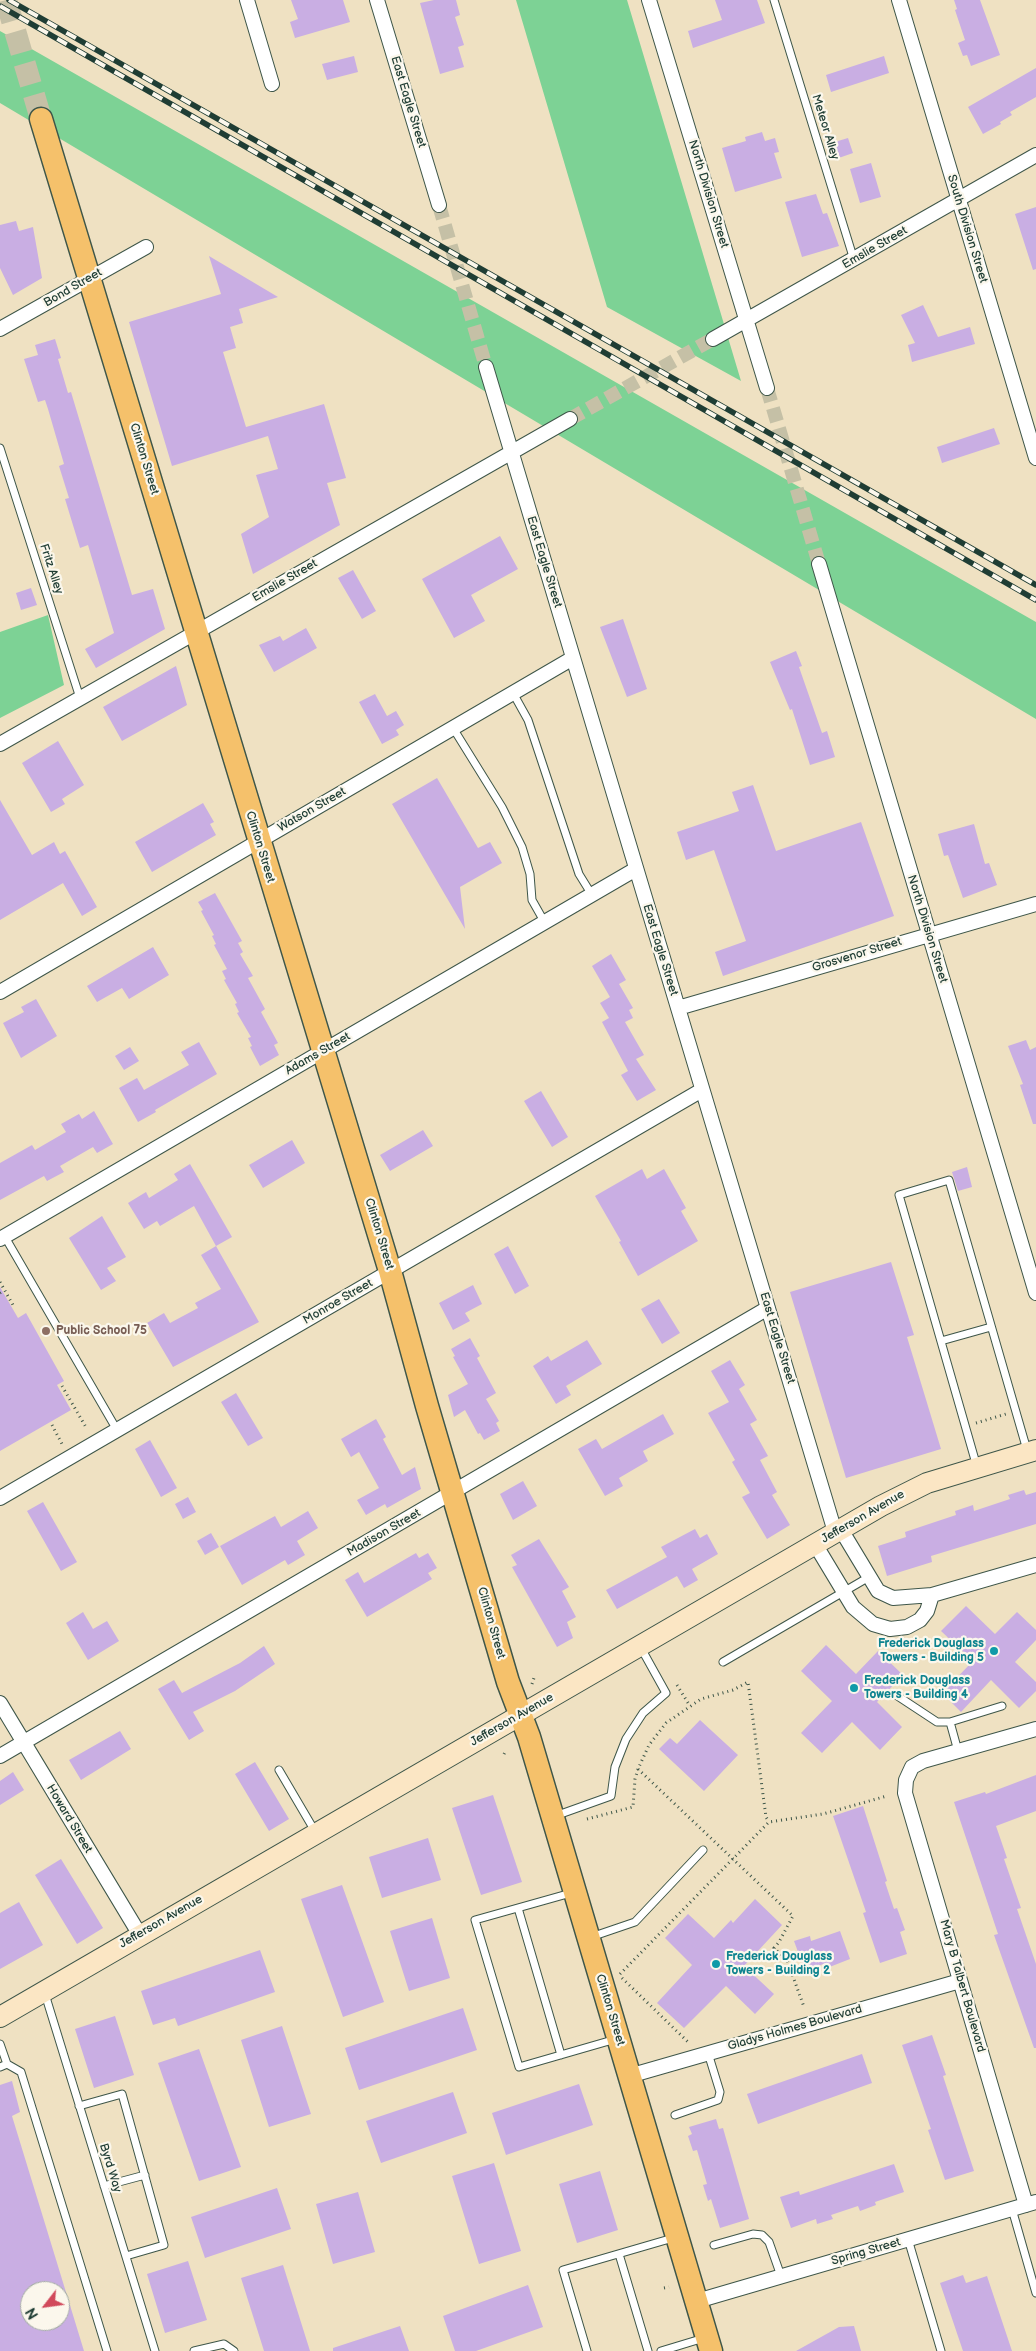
<!DOCTYPE html>
<style>
body{margin:0}
#map{position:relative;width:1036px;height:2351px;overflow:hidden;background:#efe1c2;font-family:"Balsamiq Sans",sans-serif}
canvas{display:block}
.north{position:absolute;left:20px;top:2281px;width:50px;height:50px;box-sizing:border-box;background:#fbf7ec;border:1px solid #a3ada2;border-radius:50%;rotate:240deg;font-size:14px;font-weight:700;line-height:20px;text-align:center;color:#1f3d34}
.north::after{content:'';display:block;margin:auto;width:18px;height:22px;background:#d1495b;clip-path:polygon(50% 0,100% 100%,50% 72%,0 100%)}
</style>
<div id="map">
<canvas width="1036" height="2351"></canvas>
<div class="north">N</div>
</div>
<script>
const c = document.querySelector('canvas').getContext('2d');
c.lineJoin = 'round';
function fill(path, color) { c.fillStyle = color; c.fill(path, 'evenodd'); }
const toPath = rows => new Path2D(rows.map(r => 'M' + r).join(''));
function strokePath(path, color, width, dash) { c.strokeStyle = color; c.lineWidth = width; c.lineCap = dash ? 'butt' : 'round'; c.setLineDash(dash || []); c.stroke(path); }
function label(font, color, halo, rows, align = 'center') {
  c.font = font + ' "Balsamiq Sans",sans-serif'; c.lineWidth = 4.5; c.setLineDash([]); c.textBaseline = 'middle'; c.strokeStyle = halo; c.fillStyle = color; for (const [text, x, y, turn = 0] of rows) {
    c.save(); c.translate(x, y); c.rotate((+turn || 0) * Math.PI / 180); c.textAlign = isNaN(turn) ? turn : align; if (halo) c.strokeText(text, 0, 0); c.fillText(text, 0, 0); c.restore();
  }
}
fill(toPath([
 [516,0,627,0,741,381,607,307],
 [0,31,1036,622,1036,719,0,103],
 [48,615,64,685,0,718,0,632]
]), '#7dd295');
fill(toPath([
 [291,0,343,0,350,22,295,38,290,22,298,19],
 [434,0,456,0,460,15,455,17,464,45,458,47,464,67,440,74,420,3],
 [715,0,757,0,765,23,693,48,688,31,722,20],
 [954,0,980,0,1000,55,971,66,967,55,963,56,958,43,965,40,955,10,957,9],
 [354,56,358,72,327,80,322,64],
 [884,56,889,73,831,92,826,75],
 [1036,68,1036,97,1010,112,1012,115,1000,122,1001,124,983,134,968,107],
 [762,132,765,141,775,138,779,152,774,153,782,178,735,192,722,148,746,141,745,137],
 [848,138,853,153,833,160,828,144],
 [871,163,881,197,860,203,850,169],
 [816,194,823,214,827,213,839,246,802,257,785,202],
 [1036,207,1036,269,1033,270,1015,214],
 [16,221,19,231,33,227,42,278,13,295,0,268,0,225],
 [209,256,278,297,239,309,243,323,230,327,236,348,223,352,246,427,324,404,346,478,327,483,340,525,253,574,241,534,269,517,256,475,278,469,268,436,172,466,129,322,221,294],
 [923,305,938,337,970,327,975,344,912,362,908,345,915,343,901,315],
 [55,339,61,358,58,359,68,393,71,392,132,595,153,589,165,629,96,668,85,649,114,633,88,545,80,548,65,499,69,498,59,466,64,464,48,409,45,400,38,402,24,359,38,355,35,345],
 [994,428,1000,444,942,463,937,447],
 [500,536,518,569,471,595,485,621,454,638,422,579],
 [353,570,376,611,362,619,338,578],
 [31,588,37,605,21,610,16,593],
 [623,619,647,689,627,697,600,627],
 [306,628,317,648,274,672,259,645,280,636,283,641],
 [796,651,802,666,799,667,822,733,827,731,835,757,810,765,792,709,790,710,770,662],
 [176,666,187,705,122,741,103,707],
 [375,694,387,716,396,711,404,725,396,730,399,735,382,744,359,702],
 [58,741,84,785,62,799,65,804,51,812,22,763],
 [437,778,478,848,490,842,502,863,460,887,465,929,392,804],
 [753,785,776,851,861,822,894,916,723,976,715,952,746,941,714,850,686,860,677,832,739,811,732,792],
 [0,800,32,855,54,842,60,854,65,851,97,907,82,916,63,883,0,920],
 [203,803,214,822,210,824,216,835,152,872,135,842],
 [974,824,985,864,989,863,997,885,963,898,948,855,944,856,938,834],
 [215,893,242,941,238,943,243,952,240,954,253,976,248,978,265,1009,261,1012,278,1043,274,1045,279,1055,260,1066,250,1047,252,1046,248,1038,251,1037,237,1013,239,1012,235,1004,237,1003,224,980,226,979,222,971,227,969,214,945,216,944,212,936,214,935,201,911,203,910,198,902],
 [153,947,169,975,129,999,122,988,97,1002,87,986],
 [611,954,626,980,619,984,633,1008,629,1010,633,1018,625,1022,644,1055,636,1059,656,1090,637,1101,621,1075,628,1071,602,1022,609,1018,600,1003,610,997,592,966],
 [36,999,57,1036,21,1058,3,1023,24,1012,21,1007],
 [1026,1040,1030,1050,1036,1047,1036,1124,1033,1124,1020,1085,1023,1084,1008,1046],
 [199,1042,217,1074,155,1110,156,1112,138,1122,119,1088,137,1078,144,1090,189,1065,181,1052],
 [130,1047,139,1061,124,1070,115,1056],
 [541,1091,568,1137,552,1147,524,1101],
 [94,1111,113,1144,97,1153,93,1147,60,1166,64,1172,47,1181,44,1176,0,1200,0,1163,32,1145,35,1150,66,1132,61,1124,79,1114,82,1119],
 [423,1130,433,1146,390,1171,380,1155],
 [292,1140,305,1163,263,1188,249,1165],
 [190,1164,232,1237,216,1246,194,1206,160,1226,157,1221,144,1229,128,1203,146,1192,149,1198,178,1180,174,1174],
 [967,1167,972,1187,958,1191,952,1172],
 [642,1169,647,1179,664,1169,686,1208,681,1211,698,1241,638,1276,619,1242,621,1241,595,1196],
 [102,1216,126,1257,107,1268,116,1281,101,1290,69,1238],
 [216,1246,259,1322,173,1367,147,1323,164,1313,170,1323,198,1308,195,1303,221,1289,201,1255],
 [508,1246,529,1286,515,1294,494,1254],
 [891,1262,914,1335,907,1337,941,1449,846,1478,790,1292],
 [473,1285,482,1304,465,1313,470,1321,453,1330,439,1303],
 [0,1287,18,1318,26,1313,64,1381,57,1385,71,1410,0,1451],
 [659,1299,680,1333,662,1344,641,1309],
 [470,1338,480,1356,477,1358,496,1393,486,1399,499,1421,496,1423,500,1431,484,1440,480,1433,478,1434,465,1410,454,1417,448,1395,468,1384,453,1357,455,1356,451,1349],
 [587,1340,602,1364,566,1386,571,1395,556,1404,533,1366,548,1356,551,1361],
 [730,1360,745,1385,739,1389,757,1420,750,1424,768,1456,760,1460,777,1492,772,1495,790,1525,767,1539,742,1497,750,1493,732,1462,735,1460,708,1413,729,1402,711,1371],
 [236,1393,263,1438,248,1446,221,1402],
 [663,1414,674,1434,643,1451,648,1461,619,1478,623,1486,605,1496,578,1449,596,1439,602,1449],
 [376,1419,386,1437,383,1439,402,1475,415,1467,421,1489,387,1508,385,1504,366,1515,357,1500,379,1488,359,1452,351,1457,341,1439],
 [150,1440,177,1488,161,1497,135,1449],
 [523,1481,537,1506,513,1520,500,1494],
 [1024,1490,1026,1495,1036,1492,1036,1524,931,1556,932,1562,887,1576,878,1546,906,1537,905,1532,956,1515,955,1511,973,1505,974,1511,1010,1499,1008,1495],
 [188,1497,196,1512,183,1519,175,1504],
 [43,1502,77,1562,61,1571,27,1511],
 [308,1511,318,1528,297,1541,305,1555,288,1565,285,1560,242,1585,220,1546,275,1516,281,1527],
 [695,1529,700,1538,707,1534,718,1554,692,1569,698,1580,684,1588,677,1576,617,1609,606,1590,667,1557,661,1547],
 [211,1533,219,1547,205,1555,197,1541],
 [539,1539,569,1587,562,1591,576,1617,567,1622,573,1638,557,1647,512,1567,517,1565,511,1555],
 [416,1553,419,1558,428,1553,437,1568,428,1573,432,1579,367,1617,345,1580,358,1572,364,1583],
 [966,1606,995,1634,1017,1612,1036,1630,1036,1640,1015,1662,1036,1682,1036,1691,1019,1708,991,1680,961,1712,942,1693,973,1661,941,1631],
 [83,1612,93,1629,107,1621,119,1641,88,1660,66,1623],
 [826,1645,856,1674,878,1651,903,1675,877,1702,902,1727,880,1750,852,1722,822,1753,801,1733,832,1701,801,1671],
 [264,1646,275,1664,235,1691,193,1712,204,1731,189,1740,158,1689,174,1680,182,1693,240,1663],
 [700,1720,738,1755,704,1791,659,1749,670,1738,677,1744],
 [120,1731,131,1749,81,1780,69,1760],
 [255,1762,289,1819,269,1831,235,1774],
 [13,1772,24,1790,0,1805,0,1781],
 [1036,1775,1036,1811,996,1826,1007,1858,1004,1859,1021,1908,1017,1909,1036,1964,1036,2048,1034,2048,994,1935,998,1934,954,1802,985,1792,986,1794],
 [493,1795,522,1882,481,1895,452,1808],
 [863,1806,887,1881,885,1882,894,1909,897,1908,905,1930,900,1932,907,1954,880,1963,863,1913,866,1912,833,1816],
 [428,1838,441,1880,382,1898,369,1857],
 [61,1859,103,1928,77,1944,35,1875],
 [342,1885,384,2002,343,2017,301,1899],
 [755,1899,782,1925,744,1966,774,1994,755,2014,726,1986,684,2028,657,2003,692,1965,665,1938,688,1914,714,1938,731,1920,733,1923],
 [19,1902,43,1945,0,1969,0,1913],
 [432,1918,450,1978,409,1991,390,1931],
 [840,1931,850,1959,827,1968,826,1963,805,1971,794,1941,810,1936,811,1941],
 [260,1950,275,1992,178,2026,175,2018,153,2025,141,1991],
 [463,2008,477,2050,359,2090,345,2048],
 [115,2016,134,2075,94,2088,75,2029],
 [282,2026,311,2114,269,2127,241,2040],
 [932,2035,946,2075,943,2076,974,2171,945,2180,928,2130,931,2129,902,2045],
 [199,2049,241,2167,199,2181,158,2063],
 [862,2054,872,2083,758,2124,747,2094],
 [12,2081,20,2112,12,2116,84,2351,0,2351,0,2085],
 [30,2291,60,2291,60,2321,30,2321],
 [579,2084,593,2125,506,2155,492,2113],
 [453,2092,467,2133,381,2163,366,2121],
 [716,2119,719,2129,723,2128,749,2219,720,2228,711,2199,708,2201,703,2185,707,2184,697,2150,693,2151,688,2136,692,2134,689,2127],
 [494,2163,521,2251,479,2264,452,2176],
 [894,2164,904,2192,875,2202,876,2205,860,2211,858,2206,831,2215,833,2219,817,2224,816,2219,791,2228,780,2197,799,2191,800,2195],
 [600,2171,618,2230,577,2243,559,2184],
 [277,2188,291,2229,205,2258,191,2217],
 [358,2192,375,2252,333,2264,316,2204],
 [188,2261,207,2320,165,2333,147,2274],
 [283,2265,310,2351,264,2351,241,2278],
 [963,2275,966,2283,987,2276,1012,2351,963,2351,940,2283],
 [528,2285,543,2327,476,2351,455,2351,443,2316],
 [400,2326,409,2351,333,2351,333,2348],
 [854,2326,861,2351,796,2351,839,2327]
]), '#c9aee3');
strokePath(toPath([
 [439,205,486,367],
 [767,388,819,564],
 [570,419,713,339]
]), '#c5c0a6', 14, [14, 7]);
strokePath(toPath([
 [6,0,41,119]
]), '#c5c0a6', 22, [22, 11]);
const lane = toPath([
 [774,0,854,260],
 [0,448,80,698],
 [513,693,528,720,579,874,592,895],
 [453,728,502,807,522,847,530,874,532,900,545,923],
 [5,1237,117,1430],
 [941,1341,991,1327],
 [977,1467,899,1195,949,1180,1027,1450],
 [723,1662,869,1577],
 [896,1695,937,1722,950,1722,958,1751],
 [950,1722,1002,1706],
 [279,1770,316,1833],
 [555,1816,611,1796,615,1767,626,1739,643,1713,666,1693,641,1648],
 [571,1893,475,1920,519,2067,616,2039],
 [518,1908,561,2055],
 [591,1937,635,1922,703,1850],
 [45,1994,155,2351],
 [0,2044,7,2064,0,2067],
 [7,2064,21,2072,107,2351],
 [79,2106,122,2094,164,2245,126,2256],
 [675,2115,718,2100,720,2092,708,2053],
 [104,2186,145,2175],
 [1012,2209,1036,2293],
 [908,2239,941,2351],
 [714,2245,753,2234,762,2235,769,2242,781,2276],
 [619,2254,648,2351],
 [194,2351,224,2344,234,2351],
 [587,2351,563,2270,673,2238],
 [661,2351,704,2338]
]);
const street = toPath([
 [247,0,272,84],
 [377,0,439,205],
 [649,0,767,388],
 [899,0,1036,458],
 [0,329,146,247],
 [713,339,1036,155],
 [486,367,835,1532],
 [819,564,1036,1293],
 [0,744,570,419],
 [0,992,573,658],
 [678,1008,1036,904],
 [0,1239,636,869],
 [0,1498,702,1090],
 [840,1528,878,1591,893,1598,932,1595,1036,1565],
 [815,1544,853,1607,873,1624,890,1629,907,1627,920,1620,927,1611,932,1595],
 [0,1703,140,1935],
 [0,1756,768,1308],
 [629,2076,960,1981],
 [1026,2205,905,1793,906,1780,912,1767,923,1761,1036,1729],
 [697,2301,1036,2202]
]);
const secondary = toPath([
 [0,2017,881,1506,927,1483,1036,1450]
]);
const primary = toPath([
 [41,119,390,1271,427,1406,508,1682,529,1737,711,2351]
]);
strokePath(lane, '#3e5649', 9);
strokePath(street, '#3e5649', 16);
strokePath(secondary, '#3e5649', 22);
strokePath(primary, '#3e5649', 25);
strokePath(toPath([
 [0,1282,13,1305],
 [0,1293,4,1290],
 [62,1386,87,1429],
 [976,1423,1006,1414],
 [52,1425,62,1444],
 [532,1684,534,1678],
 [677,1685,690,1706],
 [504,1754,505,1752],
 [638,1769,793,1916,779,1942,774,1948,787,1960,804,2007],
 [587,1819,633,1807,635,1779,638,1769,649,1745,666,1723,701,1699,733,1690,748,1682,766,1817,769,1822],
 [620,1974,769,1822,823,1814,887,1796],
 [622,1978,688,2042],
 [664,2288,669,2287]
]), '#3e5649', 3, [1, 4]);
strokePath(lane, '#fff', 7);
strokePath(street, '#fff', 14);
strokePath(secondary, '#fbe6c4', 20);
strokePath(primary, '#f5c16b', 22);
const rail = toPath([
 [9,0,1036,585],
 [0,6,1036,600]
]);
strokePath(rail, '#1f3d34', 5.5);
strokePath(rail, '#fbf7ec', 4, [11]);
for (const [x, y, r, color] of [
 [46,1331,5,"#8d6e63"],
 [994,1651,5,"#0f9aa8"],
 [854,1688,5,"#0f9aa8"],
 [716,1964,5,"#0f9aa8"]
]) { const dot = new Path2D(); dot.arc(x, y, r, 0, 2 * Math.PI); c.fillStyle = color; c.fill(dot); strokePath(dot, '#fbf7ec', 2); }
label('12px', '#1f3d34', '#fbf7ec', [
 ["East Eagle Street",408,102,73],
 ["Meteor Alley",825,127,73],
 ["North Division Street",708,194,73],
 ["South Division Street",967,229,73],
 ["Emslie Street",875,248,-30],
 ["Bond Street",73,288,-30],
 ["Clinton Street",144,459,73],
 ["East Eagle Street",544,562,73],
 ["Fritz Alley",51,569,72],
 ["Emslie Street",285,581,-30],
 ["Watson Street",312,810,-30],
 ["Clinton Street",260,847,73],
 ["North Division Street",927,929,73],
 ["East Eagle Street",660,950,73],
 ["Grosvenor Street",857,955,-17],
 ["Adams Street",318,1054,-30],
 ["Clinton Street",379,1234,73],
 ["Monroe Street",338,1302,-30],
 ["East Eagle Street",777,1338,73],
 ["Jefferson Avenue",863,1517,-30],
 ["Madison Street",384,1533,-30],
 ["Clinton Street",491,1623,74],
 ["Jefferson Avenue",512,1720,-30],
 ["Howard Street",69,1819,59],
 ["Jefferson Avenue",161,1922,-30],
 ["Mary B Talbert Boulevard",962,1986,74],
 ["Clinton Street",610,2010,73],
 ["Gladys Holmes Boulevard",795,2028,-16],
 ["Byrd Way",110,2168,73],
 ["Spring Street",866,2252,-16]
]);
label('bold 12px', '#785e54', '#fbf7ec', [
 ["Public School 75",56,1331]
], 'left');
label('bold 12px', '#0d838f', '#fbf7ec', [
 ["Frederick Douglass",984,1644,"right"],
 ["Towers - Building 5",984,1658,"right"],
 ["Frederick Douglass",864,1681],
 ["Towers - Building 4",864,1695],
 ["Frederick Douglass",726,1957],
 ["Towers - Building 2",726,1971]
], 'left');
</script>
